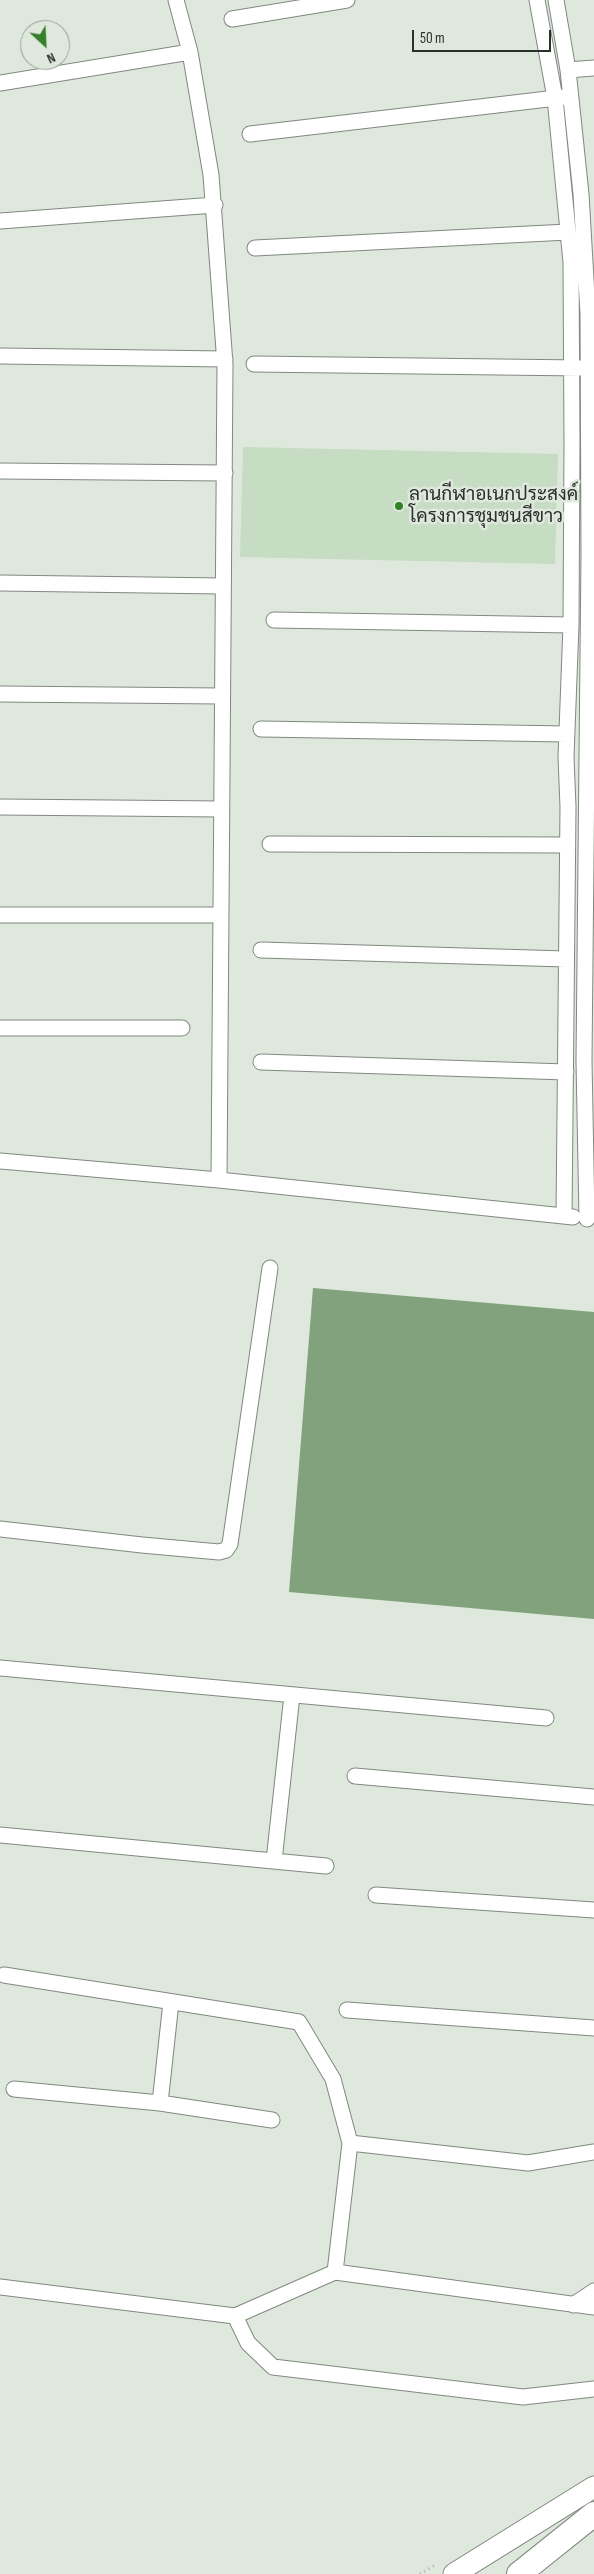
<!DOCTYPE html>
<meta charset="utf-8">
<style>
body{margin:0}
#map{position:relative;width:594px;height:2574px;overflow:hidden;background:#dfe8dd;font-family:"Sofia Sans Condensed",sans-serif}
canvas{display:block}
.north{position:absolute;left:20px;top:20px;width:50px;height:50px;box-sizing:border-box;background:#dfe8dd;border:1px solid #979e96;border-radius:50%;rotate:155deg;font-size:14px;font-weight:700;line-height:20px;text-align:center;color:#2c302c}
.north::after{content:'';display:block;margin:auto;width:18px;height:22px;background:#358129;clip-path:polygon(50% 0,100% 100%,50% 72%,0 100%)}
.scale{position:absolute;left:412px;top:30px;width:139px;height:22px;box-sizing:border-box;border:2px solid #2c302c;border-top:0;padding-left:6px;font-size:15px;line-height:18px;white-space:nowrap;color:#2c302c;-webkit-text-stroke:4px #dfe8dd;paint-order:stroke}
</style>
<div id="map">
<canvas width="594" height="2574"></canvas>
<div class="north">N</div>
<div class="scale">50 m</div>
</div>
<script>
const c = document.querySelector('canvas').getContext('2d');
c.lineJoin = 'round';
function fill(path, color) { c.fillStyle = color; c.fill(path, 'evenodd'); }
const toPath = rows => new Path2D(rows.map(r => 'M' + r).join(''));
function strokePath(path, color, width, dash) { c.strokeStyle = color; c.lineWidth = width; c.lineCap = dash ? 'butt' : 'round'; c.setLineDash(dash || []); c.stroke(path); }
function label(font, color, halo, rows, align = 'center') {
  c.font = font + ' "Sofia Sans Condensed",Sarabun,sans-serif'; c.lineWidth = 5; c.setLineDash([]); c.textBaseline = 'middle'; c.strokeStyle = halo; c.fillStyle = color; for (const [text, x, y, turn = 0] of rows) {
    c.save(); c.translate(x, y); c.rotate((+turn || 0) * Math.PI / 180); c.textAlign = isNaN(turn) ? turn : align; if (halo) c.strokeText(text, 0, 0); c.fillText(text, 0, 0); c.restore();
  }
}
fill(toPath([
 [243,447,558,454,555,564,240,557]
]), '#c6dcc3');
fill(toPath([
 [313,1288,594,1312,594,1619,289,1592]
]), '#82a17d');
const minor = toPath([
 [176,0,190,52,211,175,225,364,219,1180],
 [537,0,555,98,571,262,572,443,571,625,566,757,568,807,564,1216],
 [556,0,568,70,581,194,588,314,589,554,584,1061,587,1219],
 [232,19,347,0],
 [568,70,594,68],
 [0,83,190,52],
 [250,134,565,97],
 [0,221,215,205],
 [255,248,568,232],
 [0,356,225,359],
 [254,364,582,368],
 [0,471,225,473],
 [0,583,222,586],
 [274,620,571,625],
 [0,694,221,696],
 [261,729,567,734],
 [0,807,221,809],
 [270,844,567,845],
 [0,915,221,915],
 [261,950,566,959],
 [0,1028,182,1028],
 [261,1062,566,1072],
 [0,1161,219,1180,573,1217],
 [0,1529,142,1545,219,1552,226,1550,230,1544,270,1268],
 [0,1668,546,1718],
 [355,1776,594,1797],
 [0,1835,326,1866],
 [274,1861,292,1695],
 [376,1895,594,1910],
 [4,1975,299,2022,333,2079,350,2143,335,2272],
 [347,2010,594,2028],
 [14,2089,160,2103,272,2120],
 [160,2103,171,2002],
 [350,2143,528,2163,594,2152],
 [0,2287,235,2316,335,2272,594,2307],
 [573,2305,594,2291],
 [235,2316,248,2343,273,2367,523,2397,594,2389]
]);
const secondary = toPath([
 [454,2574,594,2487]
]);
const primary = toPath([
 [519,2574,594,2514]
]);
strokePath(minor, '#80897f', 17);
strokePath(secondary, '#80897f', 23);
strokePath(primary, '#80897f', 26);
strokePath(toPath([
 [420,2574,437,2564]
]), '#a7afa6', 3, [1, 4]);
strokePath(minor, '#fff', 15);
strokePath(secondary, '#fff', 21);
strokePath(primary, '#fff', 24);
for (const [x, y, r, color] of [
 [399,506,5,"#358129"]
]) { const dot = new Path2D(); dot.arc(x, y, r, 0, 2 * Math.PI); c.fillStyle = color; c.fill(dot); strokePath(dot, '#dfe8dd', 2); }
label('19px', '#2c302c', '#dfe8dd', [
 ["ลานกีฬาอเนกประสงค์",409,495],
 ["โครงการชุมชนสีขาว",409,517]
], 'left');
</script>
